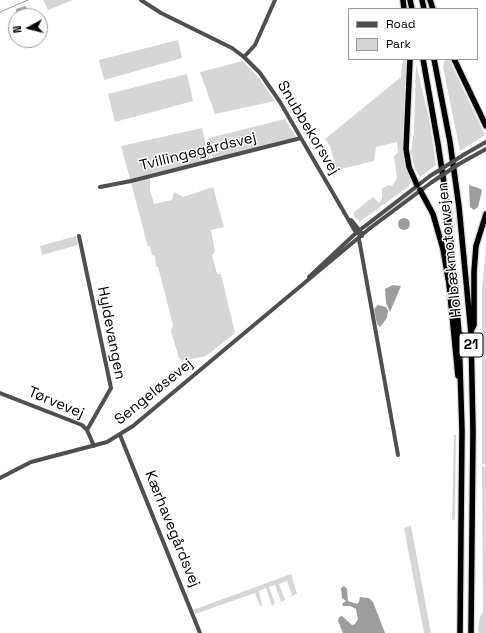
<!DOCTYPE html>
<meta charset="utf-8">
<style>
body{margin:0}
#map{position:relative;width:486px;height:633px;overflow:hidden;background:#fff;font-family:"Space Grotesk",sans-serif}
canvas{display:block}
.legend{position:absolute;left:348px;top:8px;width:130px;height:52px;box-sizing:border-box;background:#fff;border:1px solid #999;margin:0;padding:5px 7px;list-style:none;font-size:12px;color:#000}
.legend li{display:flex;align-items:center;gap:8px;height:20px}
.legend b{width:20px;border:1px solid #999}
.north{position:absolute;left:8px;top:8px;width:40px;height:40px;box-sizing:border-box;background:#fff;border:1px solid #999;border-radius:50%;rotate:263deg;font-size:11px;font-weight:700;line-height:16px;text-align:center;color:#000}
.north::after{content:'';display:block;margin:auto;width:14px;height:18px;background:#000;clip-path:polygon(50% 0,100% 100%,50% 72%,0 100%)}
</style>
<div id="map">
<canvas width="486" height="633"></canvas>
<ul class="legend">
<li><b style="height:5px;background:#4f4f4f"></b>Road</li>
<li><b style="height:11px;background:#d6d6d6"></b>Park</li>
</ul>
<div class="north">N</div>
</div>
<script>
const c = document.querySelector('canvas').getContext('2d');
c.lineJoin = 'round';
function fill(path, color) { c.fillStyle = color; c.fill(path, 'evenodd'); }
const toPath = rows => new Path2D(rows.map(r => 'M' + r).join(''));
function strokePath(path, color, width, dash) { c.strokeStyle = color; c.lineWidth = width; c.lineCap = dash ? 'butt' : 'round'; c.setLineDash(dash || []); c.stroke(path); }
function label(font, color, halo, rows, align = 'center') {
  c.font = font + ' "Space Grotesk",sans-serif'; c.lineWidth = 3; c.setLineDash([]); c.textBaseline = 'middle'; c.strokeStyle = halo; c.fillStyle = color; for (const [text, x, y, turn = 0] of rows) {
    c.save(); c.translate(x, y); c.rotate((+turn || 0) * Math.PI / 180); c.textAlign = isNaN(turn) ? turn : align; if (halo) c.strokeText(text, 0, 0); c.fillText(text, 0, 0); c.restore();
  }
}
fill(toPath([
 [43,0,73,0,48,10],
 [178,40,182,58,104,80,99,60],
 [403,59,406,59,406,77,403,151,411,181,408,187,359,222,359,220,354,217,354,212,373,197,379,203,382,198,382,189,388,185,392,186,397,178,394,156,398,152,397,142,376,147,374,161,337,170,330,146,325,139,401,77],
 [445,59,449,59,485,135,460,151,443,67],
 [243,61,260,79,275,101,215,114,200,72],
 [416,63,430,123,436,165,420,177,415,169,411,152,414,131],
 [187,74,193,101,115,122,108,94],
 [285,119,296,137,213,159,209,138],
 [202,128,209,159,130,179,121,146],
 [150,178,150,190,154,204,172,200,174,192,183,197,213,187,224,227,211,230,215,252,212,255,217,274,221,274,235,333,206,356,182,361,179,358,171,331,173,325,158,267,156,267,155,256,152,255,150,246,148,247,131,183],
 [417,188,419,189,370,227,363,229],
 [76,236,78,245,42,255,40,246],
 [486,247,486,465,482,464,482,289],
 [454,435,456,435,455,520,452,519],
 [482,466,486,467,486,633,479,633,478,630,480,616,483,612],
 [411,526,412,531,431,633,424,633,404,528],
 [291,574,297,594,287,598,292,595,287,581,279,584,285,600,276,604,281,601,275,585,269,587,275,603,272,606,266,588,259,591,262,606,260,606,255,593,195,614,193,610]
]), '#d6d6d6');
fill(toPath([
 [26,6,29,16,17,16,16,9],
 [469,185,481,189,482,191,478,207,474,210,470,207],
 '398 224a6 6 0 1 1 12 0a6 6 0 1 1-12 0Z',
 [393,285,401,286,390,312,386,303,385,289],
 [378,305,386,307,388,311,387,318,380,327,377,324,374,309],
 [344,586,347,589,348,601,357,604,359,602,360,597,369,598,373,602,385,633,343,633,338,621,339,617,342,616,352,625,355,624,358,619,356,609,350,606,343,606,342,604,346,601,342,598,341,588]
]), '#9d9d9d');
strokePath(toPath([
 [0,12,28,0]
]), '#9d9d9d', 1);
const highway = toPath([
 [403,0,404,9],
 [410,0,412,9],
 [422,0,424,9],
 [430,0,433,9],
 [410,59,406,149,409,167,417,185],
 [423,59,438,144,448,210,459,333,462,431,460,633],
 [434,59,450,142,459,207,471,333,473,431,471,633],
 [454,59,486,126],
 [420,190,433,214,443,249,449,284,458,376],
 [471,331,474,325,474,272,476,246,486,214]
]);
strokePath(highway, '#dbdbdb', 8);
strokePath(toPath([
 [141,0,161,13,232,48,244,57,260,73,280,102,355,231,362,236],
 [244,57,255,45,275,0],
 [465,154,486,142],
 [459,164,486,149],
 [100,187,131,181,301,138],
 [351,220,361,232],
 [79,236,111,388,87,430],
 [359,239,398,455],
 [309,277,356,233,430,176],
 [0,393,82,425,87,430,94,446],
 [120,435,200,633],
 [0,478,31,462,107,442,133,426,369,229,432,182]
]), '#4f4f4f', 4);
strokePath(highway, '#000', 5.5);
strokePath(toPath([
 [430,176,465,154],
 [432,182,459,164]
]), '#4f4f4f', 4);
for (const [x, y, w] of [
 [471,345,24]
]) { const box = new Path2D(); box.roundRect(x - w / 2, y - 12, w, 24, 3); c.fillStyle = '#fff'; c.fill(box); strokePath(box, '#000', 1); }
label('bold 14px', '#000', null, [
 ["21",471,345]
]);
label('15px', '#000', '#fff', [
 ["Snubbekorsvej",308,128,59],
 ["Tvillingegårdsvej",198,152,-14],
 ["Holbækmotorvejen",450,250,-96],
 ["Hyldevangen",111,333,79],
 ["Sengeløsevej",154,392,-39],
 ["Tørvevej",56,403,23],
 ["Kærhavegårdsvej",172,529,68]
]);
</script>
